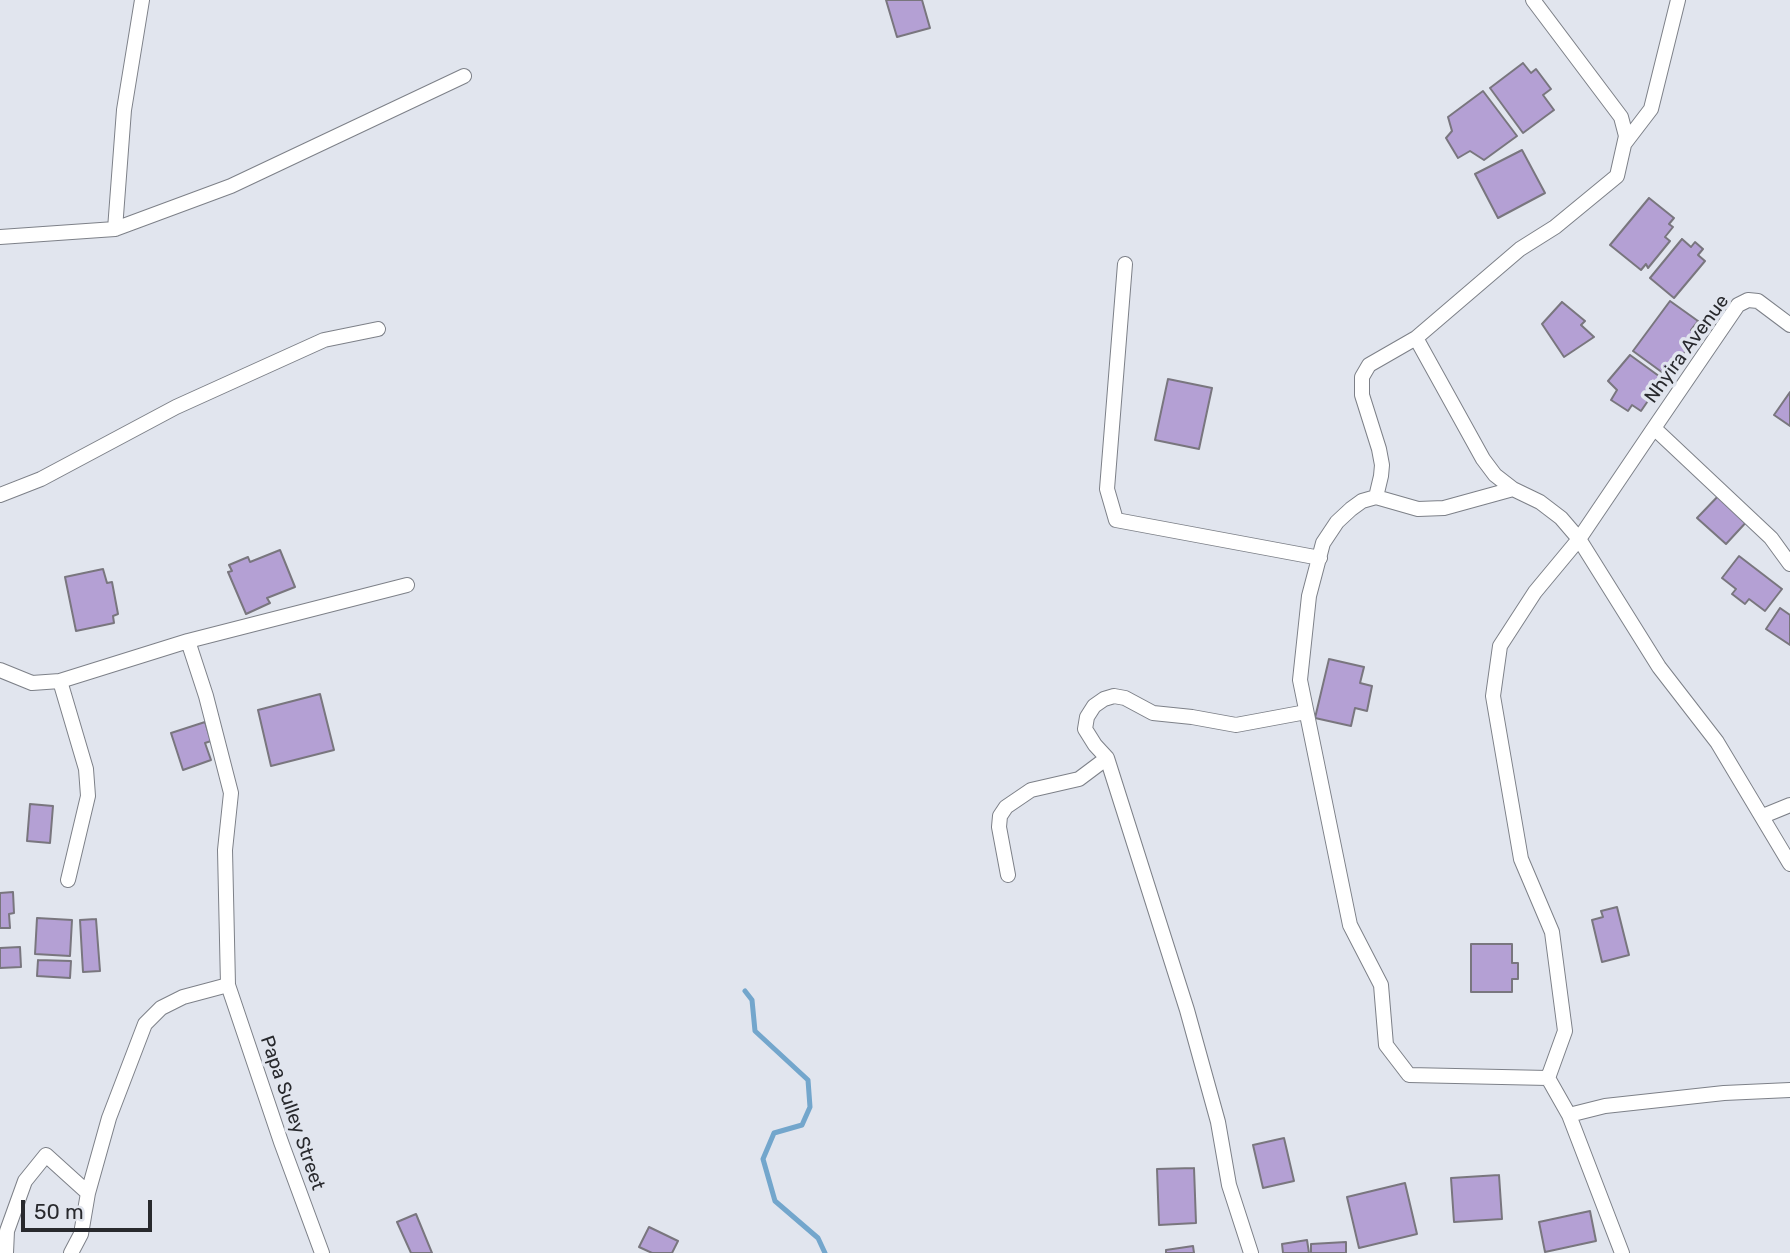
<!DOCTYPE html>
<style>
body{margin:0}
#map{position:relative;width:1790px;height:1253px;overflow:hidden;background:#e1e5ee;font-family:Rubik,sans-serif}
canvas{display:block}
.scale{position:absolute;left:21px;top:1200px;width:131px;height:32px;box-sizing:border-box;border:4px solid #28292d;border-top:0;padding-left:9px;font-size:21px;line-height:24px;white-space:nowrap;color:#28292d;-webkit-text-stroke:5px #e1e5ee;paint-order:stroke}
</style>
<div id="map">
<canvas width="1790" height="1253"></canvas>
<div class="scale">50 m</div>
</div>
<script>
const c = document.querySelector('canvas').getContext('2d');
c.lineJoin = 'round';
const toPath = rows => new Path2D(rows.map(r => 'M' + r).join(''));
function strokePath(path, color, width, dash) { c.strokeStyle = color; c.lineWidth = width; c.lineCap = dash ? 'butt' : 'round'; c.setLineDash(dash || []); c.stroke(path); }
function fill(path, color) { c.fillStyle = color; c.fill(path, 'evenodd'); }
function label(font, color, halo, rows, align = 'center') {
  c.font = font + ' Rubik,sans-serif'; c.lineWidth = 7; c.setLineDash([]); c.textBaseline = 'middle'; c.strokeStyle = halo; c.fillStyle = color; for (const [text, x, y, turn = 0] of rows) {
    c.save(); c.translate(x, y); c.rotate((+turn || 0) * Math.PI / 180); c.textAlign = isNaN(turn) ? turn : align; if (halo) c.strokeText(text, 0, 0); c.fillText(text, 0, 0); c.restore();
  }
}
strokePath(toPath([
 [745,991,752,1000,755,1031,808,1080,810,1107,802,1125,774,1133,763,1159,775,1201,818,1238,825,1253]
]), '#73a6cc', 5);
const building = toPath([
 [886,0,922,0,930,28,897,37,886,0],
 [1523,63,1531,73,1536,69,1551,89,1543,95,1554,110,1523,133,1490,88,1523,63],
 [1483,91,1517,136,1484,160,1470,151,1458,158,1446,138,1452,131,1448,117,1483,91],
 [1522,150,1545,193,1498,218,1475,174,1522,150],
 [1649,198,1674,218,1669,224,1673,227,1665,237,1670,241,1648,268,1646,264,1641,270,1610,245,1649,198],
 [1682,239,1691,247,1695,242,1703,249,1698,255,1705,261,1674,298,1650,278,1682,239],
 [1670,301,1698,321,1691,330,1697,335,1679,360,1674,357,1663,373,1633,351,1670,301],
 [1562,302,1585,321,1581,325,1594,337,1564,357,1542,324,1562,302],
 [1630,355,1663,379,1641,411,1632,405,1628,411,1611,400,1617,390,1608,381,1630,355],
 [1168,379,1212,388,1199,449,1155,440,1168,379],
 [1790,392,1790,426,1774,415,1790,392],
 [1722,492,1750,518,1726,544,1697,518,1722,492],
 [280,550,295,587,267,598,270,603,246,614,228,572,232,571,229,565,248,557,250,562,280,550],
 [1739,556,1782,589,1765,611,1749,599,1745,604,1732,594,1736,589,1722,578,1739,556],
 [103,569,107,583,112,582,118,614,113,616,114,623,76,631,65,577,103,569],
 [1780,608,1790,615,1790,645,1766,629,1780,608],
 [1329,659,1364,667,1360,683,1372,686,1367,711,1355,708,1351,726,1315,718,1329,659],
 [320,694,334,750,271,766,258,710,320,694],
 [205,722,211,741,205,743,211,760,183,770,171,733,205,722],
 [30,804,53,806,50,843,27,841,30,804],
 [13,892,14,913,9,914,10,928,0,928,0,893,13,892],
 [1617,907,1629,955,1602,962,1592,920,1603,917,1601,911,1617,907],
 [37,918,72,920,70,956,35,954,37,918],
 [96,919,100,971,83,972,80,920,96,919],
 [1471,944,1512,944,1512,963,1518,963,1518,979,1512,979,1512,992,1471,992,1471,944],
 [20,947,21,967,0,968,0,948,20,947],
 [38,960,71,961,70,978,37,976,38,960],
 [1284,1138,1294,1181,1263,1188,1253,1145,1284,1138],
 [1194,1168,1196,1223,1159,1225,1157,1169,1194,1168],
 [1499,1175,1502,1219,1454,1222,1451,1178,1499,1175],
 [1405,1183,1417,1234,1359,1248,1347,1197,1405,1183],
 [1590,1211,1596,1241,1545,1252,1539,1222,1590,1211],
 [416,1214,432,1253,411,1253,397,1222,416,1214],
 [649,1227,678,1241,672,1253,652,1253,639,1247,649,1227],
 [1307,1240,1309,1253,1283,1253,1282,1244,1307,1240],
 [1346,1242,1346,1253,1311,1253,1311,1244,1346,1242],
 [1193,1246,1194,1253,1166,1253,1166,1250,1193,1246]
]);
fill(building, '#b4a0d4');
strokePath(building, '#79767e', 2);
const street = toPath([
 [1533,0,1621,117,1626,136,1617,176,1555,227,1520,249,1416,338,1369,365,1362,377,1362,395,1379,449,1382,465,1381,476,1376,497,1362,501,1351,509,1337,522,1323,543,1309,596,1300,680,1350,925,1381,985,1386,1045,1409,1075,1548,1078],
 [1625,143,1651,109,1678,0],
 [115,229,231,186,464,76],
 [0,237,115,229,124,110,142,0],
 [1125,264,1107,489,1116,520,1320,558],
 [1416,338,1483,459,1495,475,1513,489,1540,502,1561,518,1579,539,1659,667,1717,742,1790,864],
 [1654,428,1738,305,1748,300,1758,301,1790,325],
 [0,495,41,479,176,407,324,340,378,329],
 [1376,497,1418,509,1444,508,1513,489],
 [188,641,206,696,231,793,225,850,228,985,281,1142,322,1253],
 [0,670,32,683,60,681,188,641,407,585],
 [60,681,86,769,88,796,68,880],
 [1107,758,1187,1010,1218,1122,1229,1185,1251,1253],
 [1763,816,1790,805],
 [1008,875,999,827,1000,816,1006,807,1031,790,1079,779,1107,758,1095,745,1085,729,1087,717,1094,706,1104,699,1114,696,1125,698,1153,713,1192,717,1236,725,1306,712],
 [1548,1078,1565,1031,1552,932,1521,859,1493,696,1500,646,1535,592,1579,539,1654,428,1771,538,1790,564],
 [1548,1078,1569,1115,1622,1253],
 [1569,1115,1605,1106,1724,1093,1790,1090],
 [6,1253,7,1231,25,1181,46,1155,88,1193],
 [71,1253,81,1234,88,1193,109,1118,145,1024,161,1008,183,997,228,985]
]);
strokePath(street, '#7d8088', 16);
strokePath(street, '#fff', 14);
label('19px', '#28292d', '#e1e5ee', [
 ["Nhyira Avenue",1687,349,-54],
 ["Papa Sulley Street",292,1113,71]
]);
</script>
